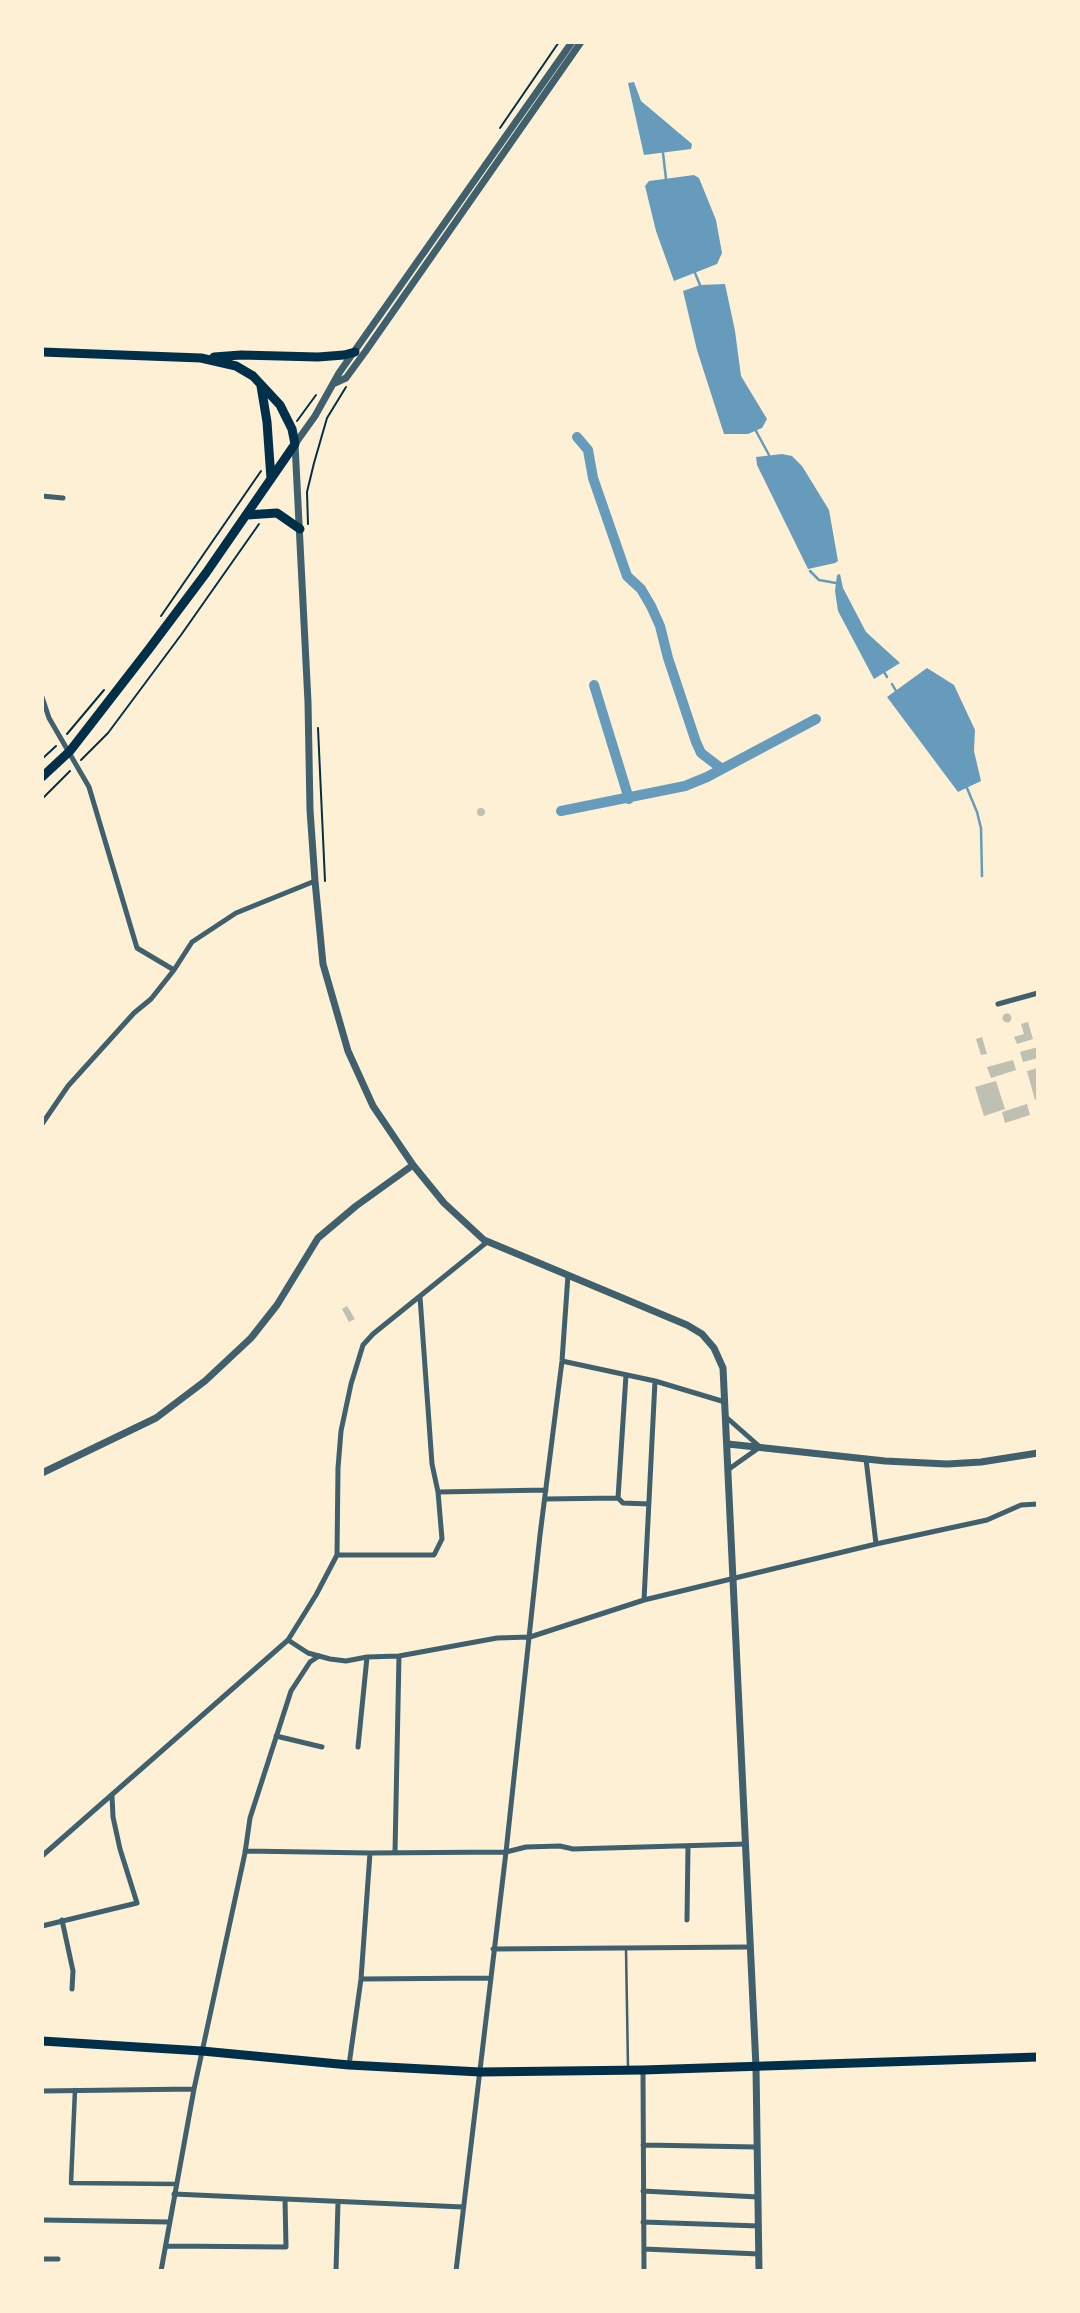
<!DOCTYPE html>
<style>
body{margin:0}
#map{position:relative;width:1080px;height:2313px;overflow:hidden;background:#fdf0d5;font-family:Lato,sans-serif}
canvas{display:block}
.frame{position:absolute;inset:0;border:44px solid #fdf0d5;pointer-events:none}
</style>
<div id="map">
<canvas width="1080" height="2313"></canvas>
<div class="frame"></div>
</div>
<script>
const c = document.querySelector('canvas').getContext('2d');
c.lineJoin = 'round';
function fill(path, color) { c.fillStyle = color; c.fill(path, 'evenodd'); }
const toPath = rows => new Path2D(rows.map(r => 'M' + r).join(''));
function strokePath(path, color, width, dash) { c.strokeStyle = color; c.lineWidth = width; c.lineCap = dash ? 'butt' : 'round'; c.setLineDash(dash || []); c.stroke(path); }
fill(toPath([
 [634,82,641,101,692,144,691,149,644,155,628,83],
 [694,175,699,178,716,220,722,253,717,264,674,281,656,231,645,186,649,181],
 [725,284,735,331,741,376,767,419,762,428,748,434,724,434,697,350,683,291,700,285],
 [782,454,792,456,802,466,829,510,838,561,835,563,808,569,757,465,756,457],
 [840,574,843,588,866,632,900,663,874,679,838,611,835,591,837,575],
 [927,668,954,685,975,730,974,751,981,781,958,792,887,697]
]), '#669bbc');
strokePath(toPath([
 [663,153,666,179],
 [695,273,700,285],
 [756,431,769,455],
 [810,571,819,580,836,583],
 [884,672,887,677],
 [892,684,896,691],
 [967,788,977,812,981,828,982,876]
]), '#669bbc', 2.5);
strokePath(toPath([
 [577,437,588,450,593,478,627,576,641,589,651,606,660,626,668,658,696,742,701,753,722,769],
 [594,685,629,799],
 [561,811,685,786,707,777,816,719]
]), '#669bbc', 10);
fill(toPath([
 '477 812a4 4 0 1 1 8 0a4 4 0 1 1-8 0Z',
 '1002.5 1018a4.5 4.5 0 1 1 9 0a4.5 4.5 0 1 1-9 0Z',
 [1028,1022,1033,1039,1017,1044,1014,1037,1024,1034,1021,1024],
 [982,1037,987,1054,981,1055,976,1039],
 [1038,1047,1038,1058,1023,1062,1020,1052],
 [1013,1060,1016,1070,991,1078,987,1067],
 [1038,1068,1038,1099,1035,1100,1027,1071],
 [996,1081,1005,1109,984,1116,975,1087],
 [1027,1104,1030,1115,1005,1123,1002,1112],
 [347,1306,355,1319,349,1322,342,1309]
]), '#bec0b2');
strokePath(toPath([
 [500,128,559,42],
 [297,421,316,395],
 [308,524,307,492,314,463,327,418,346,387],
 [161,616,261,471],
 [318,728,325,881],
 [67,734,104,690],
 [42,759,56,746],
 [81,760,108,733,181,635,259,524],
 [42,799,70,771]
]), '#003049', 2);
strokePath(toPath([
 [626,1949,628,2067]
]), '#3f606c', 2.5);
strokePath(toPath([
 [75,2090,71,2183,176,2184]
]), '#3f606c', 4.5);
strokePath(toPath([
 [42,496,63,498],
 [42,697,49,718,89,787,137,948,174,970],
 [998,1004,1038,993],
 [42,1124,68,1086,134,1013,151,999,174,970,192,942,236,913,315,881],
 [420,1297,432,1464,438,1492,546,1490],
 [562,1361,655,1381,725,1402],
 [726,1417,760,1447,729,1469],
 [866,1459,876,1544],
 [618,1498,626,1375],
 [545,1499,618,1498,623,1503,649,1504],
 [337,1555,434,1555,442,1539,438,1492],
 [644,1600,655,1381],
 [288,1640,308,1653,330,1659,346,1661,367,1657,399,1656,497,1638,530,1637,644,1600,876,1544,987,1520,1021,1505,1038,1504],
 [276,1736,322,1747],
 [358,1747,367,1657],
 [245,1851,370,1853,506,1852,526,1847,560,1846,573,1849,746,1844],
 [395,1852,399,1656],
 [42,1856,288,1640,316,1595,337,1555,338,1468,341,1431,351,1384,363,1345,373,1334,487,1242],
 [62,1920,73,1971,72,1989],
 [687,1920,688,1846],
 [42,1926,137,1903,120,1849,113,1817,112,1796],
 [493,1949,750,1947],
 [361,1979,490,1978],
 [349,2065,361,1979,370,1853],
 [643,2070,644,2271],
 [42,2091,194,2089],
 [643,2145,757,2147],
 [643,2191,758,2197],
 [174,2194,463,2207],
 [42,2220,170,2222],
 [643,2222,759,2226],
 [166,2246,286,2247,285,2199],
 [644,2249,759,2254],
 [42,2259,58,2259],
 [161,2271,194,2089,245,1853,250,1818,291,1691,310,1662,319,1656],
 [336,2271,338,2202],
 [456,2271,506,1852,540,1535,562,1361,568,1275]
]), '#3f606c', 5);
strokePath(toPath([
 [572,42,339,373,315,416,295,444,308,702,310,810,315,881,323,964,348,1051,373,1106,413,1165,444,1203,484,1240,687,1325,702,1334,714,1348,723,1368,756,2067,759,2271],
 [335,383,346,378,365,352,581,42],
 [728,1444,885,1461,947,1464,981,1462,1038,1453],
 [42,1473,156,1418,205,1381,251,1338,277,1305,318,1238,356,1206,413,1165]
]), '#3f606c', 7);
strokePath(toPath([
 [42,352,201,358,236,366,253,376,280,405,292,429,295,444,206,573,149,649,70,751,42,777],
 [214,357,241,355,318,357,344,355,355,352],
 [261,386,267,422,271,479],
 [247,515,277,513,300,529],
 [42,2041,202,2051,349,2065,480,2072,643,2070,1038,2057]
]), '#003049', 9);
</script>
